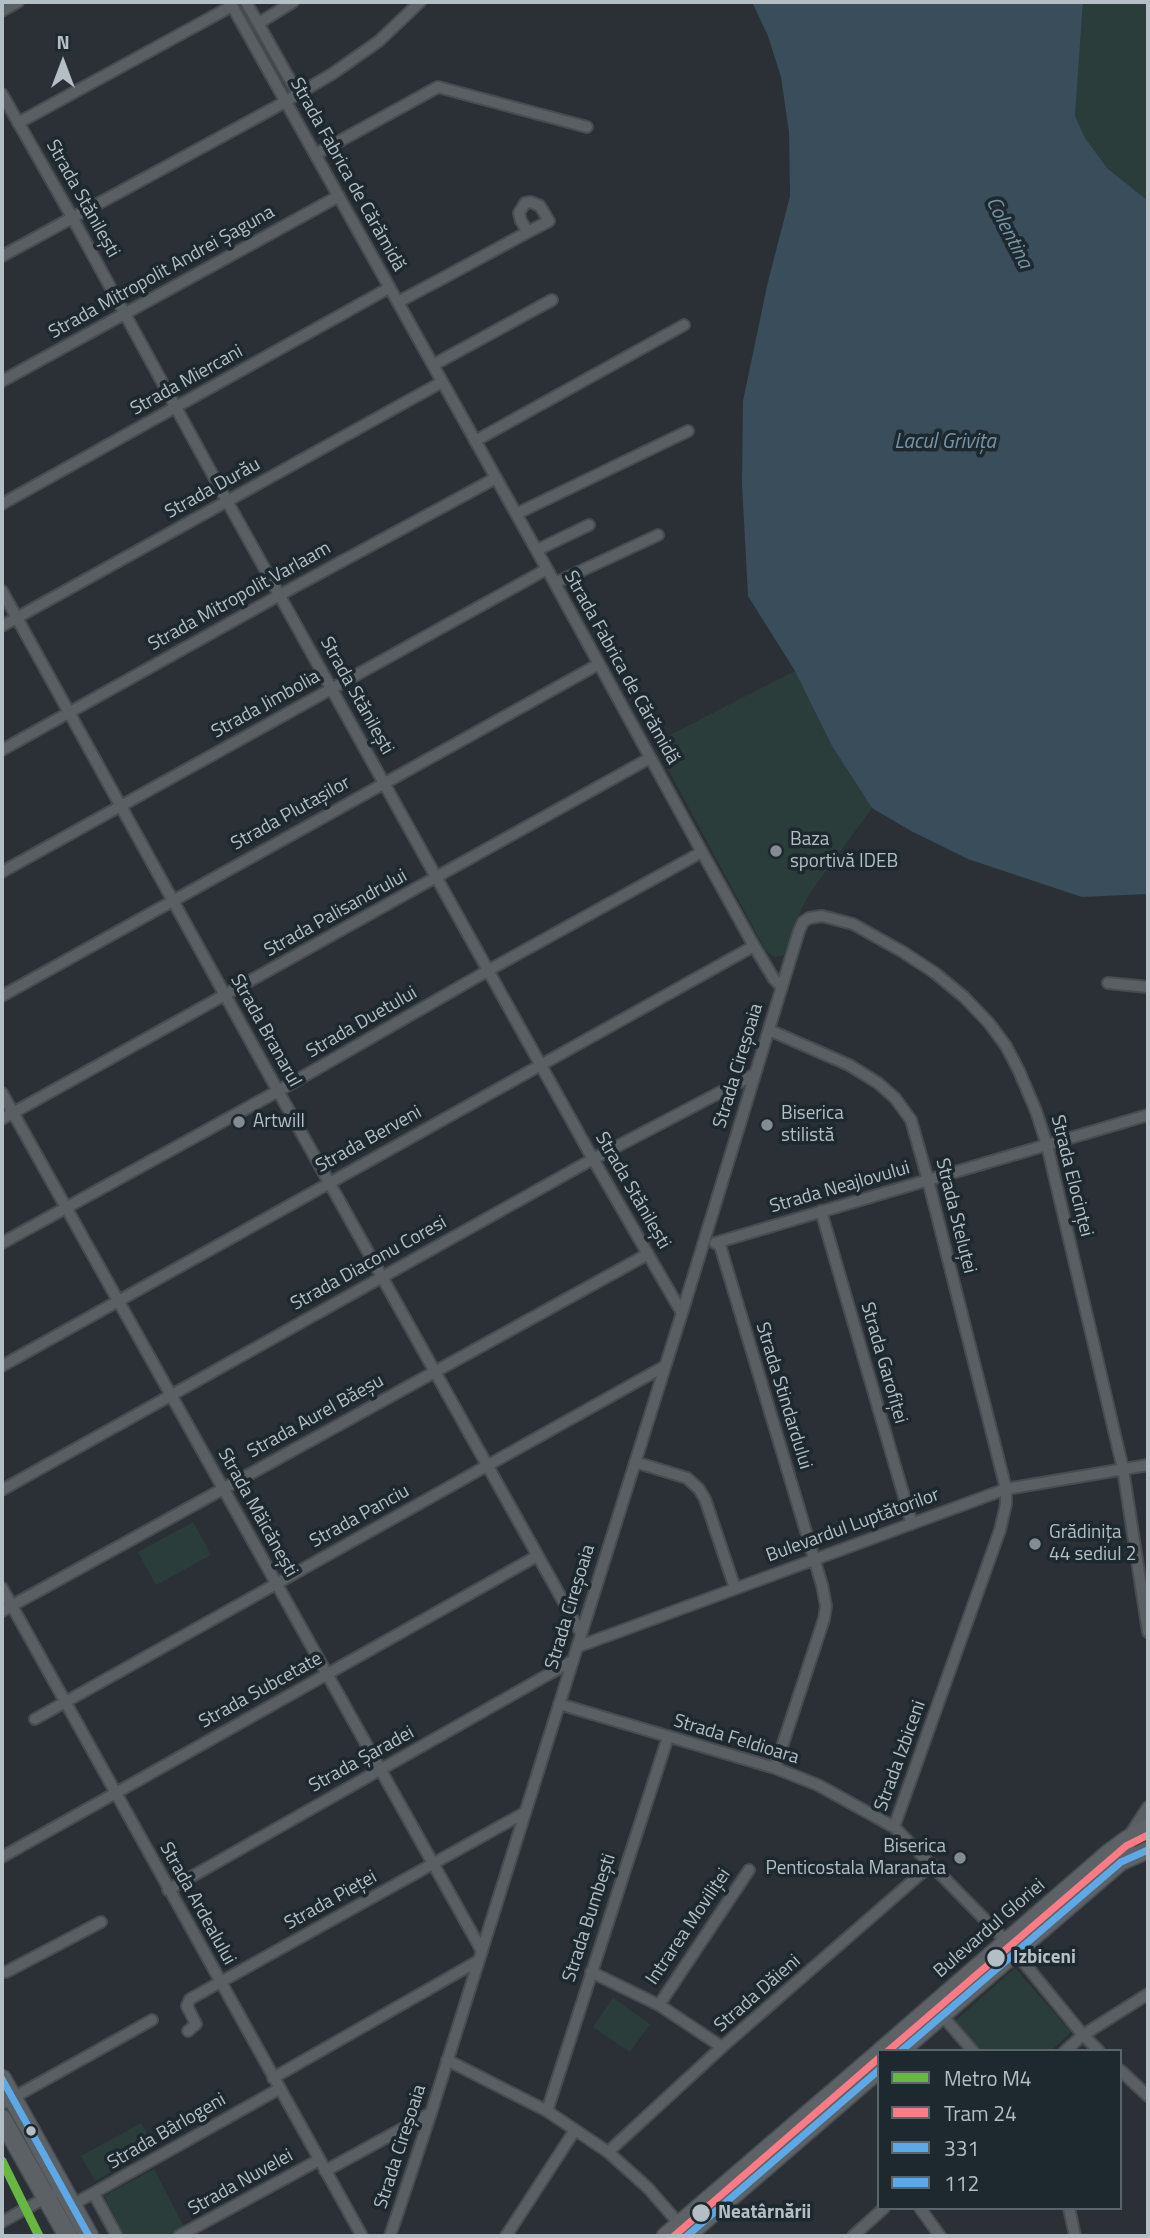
<!DOCTYPE html>
<meta charset="utf-8">
<style>
body{margin:0}
#map{position:relative;width:1150px;height:2238px;overflow:hidden;background:#2a3035;font-family:"Titillium Web",sans-serif}
canvas{display:block}
.frame{position:absolute;inset:0;border:4px solid #b4bec5;pointer-events:none}
.legend{position:absolute;left:877px;top:2049px;width:245px;height:161px;box-sizing:border-box;background:#1d282f;border:2px solid #59646b;margin:0;padding:9px 12px;list-style:none;font-size:21px;color:#b4bec5}
.legend li{display:flex;align-items:center;gap:14px;height:35px}
.legend b{width:35px;border:2px solid #59646b}
.north{position:absolute;left:28px;top:28px;width:70px;height:70px;-webkit-text-stroke:5px #1d282f;paint-order:stroke;rotate:0deg;font-size:19px;font-weight:700;line-height:28px;text-align:center;color:#b4bec5}
.north::after{content:'';display:block;margin:auto;width:24px;height:32px;background:#b4bec5;clip-path:polygon(50% 0,100% 100%,50% 72%,0 100%)}
</style>
<div id="map">
<canvas width="1150" height="2238"></canvas>
<div class="frame"></div>
<ul class="legend">
<li><b style="height:9px;background:#69b743"></b>Metro M4</li>
<li><b style="height:9px;background:#fc7b84"></b>Tram 24</li>
<li><b style="height:9px;background:#5da8e6"></b>331</li>
<li><b style="height:9px;background:#5da8e6"></b>112</li>
</ul>
<div class="north">N</div>
</div>
<script>
const c = document.querySelector('canvas').getContext('2d');
c.lineJoin = 'round';
function fill(path, color) { c.fillStyle = color; c.fill(path, 'evenodd'); }
const toPath = rows => new Path2D(rows.map(r => 'M' + r).join(''));
function strokePath(path, color, width, dash) { c.strokeStyle = color; c.lineWidth = width; c.lineCap = dash ? 'butt' : 'round'; c.setLineDash(dash || []); c.stroke(path); }
function label(font, color, halo, rows, align = 'center') {
  c.font = font + ' "Titillium Web",sans-serif'; c.lineWidth = 7; c.setLineDash([]); c.textBaseline = 'middle'; c.strokeStyle = halo; c.fillStyle = color; for (const [text, x, y, turn = 0] of rows) {
    c.save(); c.translate(x, y); c.rotate((+turn || 0) * Math.PI / 180); c.textAlign = isNaN(turn) ? turn : align; if (halo) c.strokeText(text, 0, 0); c.fillText(text, 0, 0); c.restore();
  }
}
fill(toPath([
 [1083,2,1148,2,1148,201,1107,168,1085,138,1075,116],
 [795,671,832,746,872,808,810,893,797,918,784,955,775,957,766,951,654,743],
 [193,1522,211,1555,156,1585,138,1552],
 [1015,1968,1071,2032,1051,2051,981,2051,954,2022],
 [613,1998,650,2024,630,2052,593,2027],
 [141,2123,155,2148,95,2181,81,2156],
 [154,2169,184,2227,166,2236,125,2236,104,2196]
]), '#2b3d3b');
fill(toPath([
 [752,2,1083,2,1075,116,1085,138,1107,168,1148,201,1148,894,1082,897,968,859,911,831,872,808,832,746,795,671,748,596,742,484,743,401,767,286,790,196,789,132,781,77,768,36]
]), '#394d5b');
const street = toPath([
 [230,2,547,569,702,852,754,946,774,979,782,987],
 [246,2,298,94],
 [2,11,18,2],
 [259,23,293,2],
 [2,94,72,217,227,501,593,1159,682,1313],
 [18,123,232,6],
 [316,154,438,87,587,127],
 [2,256,274,108,332,74,379,41,420,2],
 [398,302,445,277,528,232,549,221,540,206,531,202,525,203,519,213,521,221,528,232],
 [433,365,552,300],
 [2,381,339,196],
 [475,441,684,325],
 [2,504,389,288],
 [516,514,688,431],
 [537,550,589,525],
 [555,583,658,535],
 [2,591,278,1091,581,1633],
 [2,626,442,382],
 [2,750,287,591,496,478],
 [2,872,547,569],
 [1108,983,1148,987],
 [2,996,599,664],
 [769,1030,849,1065,878,1083,895,1098,911,1120,928,1180,1006,1489,1006,1504,1000,1530,894,1827],
 [2,1093,482,1951],
 [2,1119,650,758],
 [821,1211,912,1524],
 [719,1242,822,1585,826,1606,824,1619,775,1768],
 [2,1243,278,1091,489,970,702,852],
 [715,1243,1148,1115],
 [2,1366,754,946],
 [635,1462,687,1478,699,1489,705,1499,735,1588],
 [2,1490,593,1159,755,1074],
 [2,1588,362,2236],
 [2,1611,648,1254],
 [577,1647,1006,1489,1148,1465],
 [559,1704,775,1768,818,1785,894,1827,1007,1942,1083,2035,1099,2051],
 [35,1719,665,1366],
 [1132,1856,1127,1839,1148,1807],
 [2,1857,537,1556],
 [168,1890,572,1661],
 [6,1972,101,1922],
 [591,1972,659,2005,722,2047],
 [659,2005,749,1870],
 [940,2013,973,2051],
 [188,2031,196,2024,187,2006,190,1999,524,1813],
 [1065,2051,1083,2035,1148,1994],
 [447,2060,547,2111,608,2152,648,2188,682,2227],
 [1120,2070,1148,2096],
 [273,2078,478,1961],
 [2,2104,152,2020],
 [547,2111,668,1737],
 [608,2152,722,2047,932,1864],
 [325,2171,431,2113],
 [94,2194,117,2236],
 [72,2205,279,2089],
 [920,2208,940,2236],
 [1069,2208,1075,2236],
 [2,2222,63,2188],
 [179,2236,319,2160],
 [390,2236,431,2113,682,1313,799,931,803,922,809,918,822,916,853,924,903,952,935,973,964,997,989,1023,1006,1046,1019,1071,1036,1111,1047,1145,1123,1469,1148,1632],
 [506,2236,575,2130],
 [853,2236,884,2208]
]);
const secondary = toPath([
 [880,2051,1108,1853,1127,1839,1148,1827],
 [901,2051,1121,1862,1148,1850],
 [665,2236,879,2052],
 [687,2236,879,2070]
]);
const primary = toPath([
 [2,2079,89,2236],
 [2,2119,68,2236]
]);
strokePath(street, '#484c50', 14);
strokePath(secondary, '#484c50', 19);
strokePath(primary, '#474d52', 21);
strokePath(street, '#595f63', 10);
strokePath(secondary, '#5d6267', 16);
strokePath(primary, '#5b6165', 18);
strokePath(toPath([
 [901,2051,1121,1862,1148,1850],
 [687,2236,879,2070]
]), '#5da8e6', 7);
strokePath(toPath([
 [2,2079,89,2236]
]), '#5da8e6', 7);
strokePath(toPath([
 [888,2051,1126,1846,1148,1835],
 [674,2236,879,2058]
]), '#fc7b84', 7);
strokePath(toPath([
 [2,2161,39,2236]
]), '#69b743', 9);
for (const [x, y, r, color] of [
 [776,851,7,"#848c93"],
 [239,1122,7,"#848c93"],
 [767,1125,7,"#848c93"],
 [1035,1544,7,"#848c93"],
 [960,1858,7,"#848c93"],
 [996,1958,10,"#b4bec5"],
 [31,2131,6,"#b4bec5"],
 [701,2213,10,"#b4bec5"]
]) { const dot = new Path2D(); dot.arc(x, y, r, 0, 2 * Math.PI); c.fillStyle = color; c.fill(dot); strokePath(dot, '#1d282f', 2.5); }
label('19px', '#b4bec5', '#1d282f', [
 ["Strada Fabrica de Cărămidă",347,175,61],
 ["Strada Stănilești",82,199,61],
 ["Strada Mitropolit Andrei Șaguna",162,273,-29],
 ["Strada Miercani",187,381,-29],
 ["Strada Durău",213,489,-29],
 ["Strada Mitropolit Varlaam",240,597,-29],
 ["Strada Fabrica de Cărămidă",621,668,61],
 ["Strada Stănilești",356,696,61],
 ["Strada Jimbolia",266,705,-29],
 ["Strada Plutașilor",291,814,-29],
 ["Strada Palisandrului",336,914,-29],
 ["Strada Duetului",362,1023,-30],
 ["Strada Branarul",265,1031,61],
 ["Strada Cireșoaia",739,1066,-73],
 ["Strada Berveni",369,1140,-29],
 ["Strada Elocinței",1071,1176,76],
 ["Strada Neajlovului",840,1188,-16],
 ["Strada Stănilești",632,1191,60],
 ["Strada Steluței",955,1216,76],
 ["Strada Diaconu Coresi",369,1264,-29],
 ["Strada Garofiței",883,1363,74],
 ["Strada Stindardului",783,1396,73],
 ["Strada Aurel Băeșu",316,1417,-29],
 ["Strada Măicănești",257,1513,61],
 ["Strada Panciu",360,1517,-29],
 ["Bulevardul Luptătorilor",853,1526,-20],
 ["Strada Cireșoaia",571,1607,-73],
 ["Strada Subcetate",261,1691,-29],
 ["Strada Feldioara",736,1740,17],
 ["Strada Izbiceni",901,1756,-70],
 ["Strada Șaradei",362,1760,-29],
 ["Strada Pieței",331,1901,-29],
 ["Strada Ardealului",197,1904,61],
 ["Strada Bumbești",590,1918,-72],
 ["Intrarea Moviliței",689,1927,-56],
 ["Bulevardul Gloriei",990,1929,-41],
 ["Strada Dăieni",758,1994,-41],
 ["Strada Bârlogeni",167,2132,-30],
 ["Strada Cireșoaia",401,2147,-72],
 ["Strada Nuvelei",241,2183,-29]
]);
label('19px', '#b4bec5', '#1d282f', [
 ["Baza",790,840],
 ["sportivă IDEB",790,862],
 ["Biserica",781,1114],
 ["stilistă",781,1136],
 ["Artwill",253,1122],
 ["Grădinița",1049,1533],
 ["44 sediul 2",1049,1555],
 ["Biserica",946,1847,"right"],
 ["Penticostala Maranata",946,1869,"right"]
], 'left');
label('bold 19px', '#b4bec5', '#1d282f', [
 ["Izbiceni",1013,1958],
 ["Neatârnării",718,2213]
], 'left');
label('italic 21px', '#7794a6', '#1d282f', [
 ["Colentina",1008,233,63],
 ["Lacul Grivița",945,443]
]);
</script>
